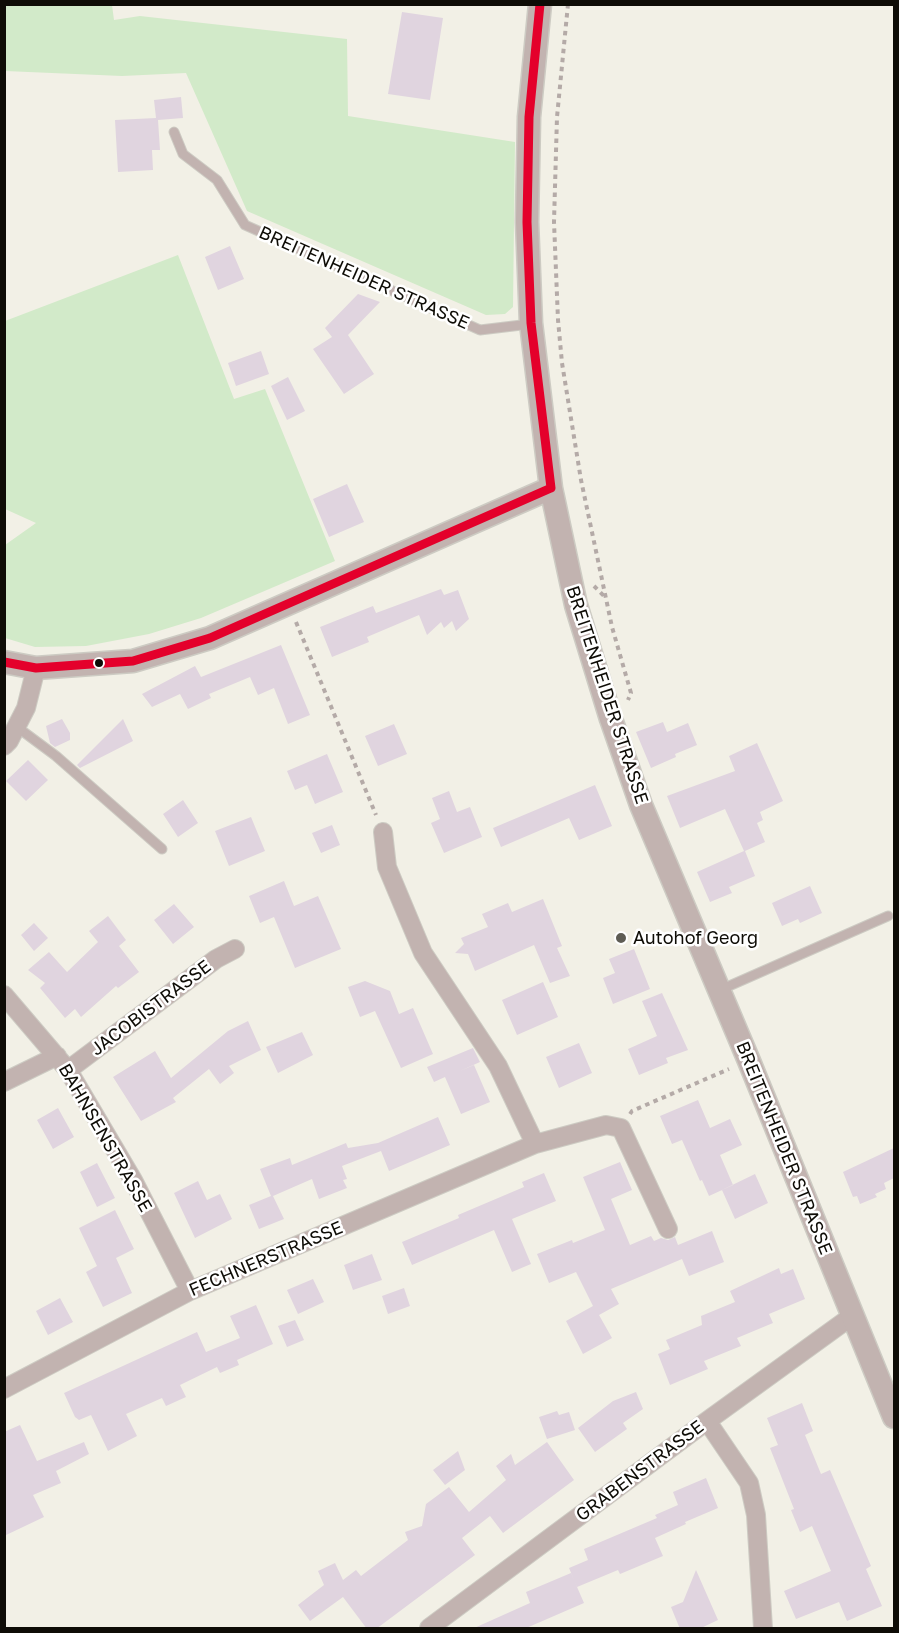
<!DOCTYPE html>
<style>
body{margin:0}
#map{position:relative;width:899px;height:1633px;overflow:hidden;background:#f2f0e6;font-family:"Golos Text",sans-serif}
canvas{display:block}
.frame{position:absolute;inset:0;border:6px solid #0e0c06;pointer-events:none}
</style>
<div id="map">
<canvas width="899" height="1633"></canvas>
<div class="frame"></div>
</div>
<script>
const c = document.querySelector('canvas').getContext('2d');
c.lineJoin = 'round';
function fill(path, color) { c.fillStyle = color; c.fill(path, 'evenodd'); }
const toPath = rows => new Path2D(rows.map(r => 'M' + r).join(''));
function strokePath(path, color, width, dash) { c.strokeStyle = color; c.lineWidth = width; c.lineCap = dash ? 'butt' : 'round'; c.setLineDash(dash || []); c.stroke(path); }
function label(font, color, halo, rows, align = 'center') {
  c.font = font + ' "Golos Text",sans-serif'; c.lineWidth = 5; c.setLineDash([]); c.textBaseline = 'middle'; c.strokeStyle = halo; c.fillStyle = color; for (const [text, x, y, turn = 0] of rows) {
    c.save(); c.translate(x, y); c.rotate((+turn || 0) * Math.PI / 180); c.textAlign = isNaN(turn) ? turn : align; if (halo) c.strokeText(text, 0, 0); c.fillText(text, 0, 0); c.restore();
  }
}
fill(toPath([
 [5,4,112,5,114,20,140,16,347,39,348,116,515,142,513,307,505,314,486,315,247,211,186,73,122,76,5,71],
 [178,255,234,399,265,389,335,561,201,618,149,634,86,646,35,647,5,638,5,545,36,523,5,509,5,321]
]), '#d2eac9');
fill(toPath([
 [402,12,443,18,430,100,388,94],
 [181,97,183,118,158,120,160,150,152,150,153,170,118,172,115,120,156,118,154,100],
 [230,246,244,279,218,290,205,257],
 [358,294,380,302,348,335,374,374,344,394,313,349,332,337,325,328],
 [261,351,269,374,236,386,228,363],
 [288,377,305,411,287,420,271,386],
 [347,484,364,522,329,537,313,499],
 [441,589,444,595,458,590,469,619,456,631,452,621,444,628,441,622,427,635,419,615,367,637,369,642,332,657,320,627,373,606,376,613],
 [281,645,310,715,288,724,274,688,258,695,250,677,209,694,211,698,188,709,180,694,152,707,142,694,195,666,201,677],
 [62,719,70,733,70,740,55,747,50,743,46,726],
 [123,719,133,741,80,768,77,765],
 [663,722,667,732,688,723,697,745,675,754,676,757,651,768,636,732],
 [394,724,407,754,378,766,365,736],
 [757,743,783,801,760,812,763,820,757,823,765,842,745,851,755,876,729,887,732,893,710,902,697,872,744,851,725,809,680,828,667,796,735,771,729,756],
 [327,754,343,792,315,804,307,785,295,790,287,771],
 [28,760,48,780,26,801,6,781],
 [595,785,612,826,579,840,569,818,501,847,493,828],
 [449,791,457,812,470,807,482,837,444,853,431,823,440,819,432,798],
 [183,800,198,823,178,837,163,814],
 [251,817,265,851,229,866,215,831],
 [332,825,340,845,321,853,312,833],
 [284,881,294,906,318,896,341,949,295,968,274,917,260,923,249,896],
 [810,886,822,913,800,923,798,919,782,926,772,903],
 [543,899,562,946,557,948,570,976,550,983,534,945,475,971,468,954,455,953,464,944,461,938,488,927,482,914,508,903,512,912],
 [174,904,194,927,173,944,154,920],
 [108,916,126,940,119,946,139,972,118,988,116,986,81,1017,75,1009,65,1018,40,988,45,983,28,970,49,952,67,972,98,942,89,931],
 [34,923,48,938,34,951,21,935],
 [634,949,650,989,613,1004,603,978,615,973,609,959],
 [365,981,390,991,399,1014,413,1008,433,1054,401,1068,375,1011,360,1017,348,987],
 [543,982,558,1017,517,1035,502,1000],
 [662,993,688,1050,666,1058,668,1063,639,1075,628,1049,657,1036,642,1001],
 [248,1021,261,1050,229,1066,234,1073,220,1084,209,1069,173,1098,176,1102,141,1121,113,1077,155,1051,171,1078,228,1031],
 [302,1032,313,1055,278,1073,266,1047],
 [579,1043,592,1073,559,1088,546,1057],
 [473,1048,480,1062,460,1071,474,1065,490,1102,461,1114,445,1077,434,1082,427,1067],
 [698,1100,710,1128,730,1119,742,1145,720,1155,733,1185,709,1196,702,1180,700,1181,682,1140,672,1144,660,1116],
 [58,1108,74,1137,53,1149,37,1120],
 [438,1117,450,1145,389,1171,381,1151,342,1166,347,1179,343,1180,347,1188,319,1199,312,1179,273,1196,284,1219,259,1229,249,1205,271,1196,260,1169,290,1158,292,1165,346,1143,348,1148,378,1143],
 [894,1148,894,1178,884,1183,886,1189,875,1194,877,1197,860,1204,857,1196,853,1197,843,1172],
 [620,1162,632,1190,611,1199,630,1245,651,1236,654,1241,661,1238,668,1240,675,1237,678,1245,712,1231,724,1262,689,1276,682,1259,611,1289,619,1304,599,1315,612,1338,583,1354,566,1321,593,1306,576,1272,549,1283,537,1254,572,1240,573,1243,605,1230,583,1177],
 [97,1163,115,1198,97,1207,80,1172],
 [544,1173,556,1201,512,1219,531,1264,512,1272,494,1230,412,1265,402,1242,459,1218,458,1215,524,1187,522,1182],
 [755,1174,768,1203,735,1219,722,1190],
 [198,1181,207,1200,220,1194,232,1219,195,1238,174,1193],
 [115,1210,134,1249,116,1258,132,1293,103,1307,86,1272,97,1266,79,1228],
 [372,1254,382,1280,353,1290,344,1265],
 [779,1268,781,1274,793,1269,805,1299,769,1314,773,1323,737,1338,741,1346,704,1361,708,1369,670,1385,658,1354,670,1349,666,1340,702,1325,701,1316,735,1302,730,1291],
 [313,1279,324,1302,298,1314,287,1290],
 [404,1288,410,1306,388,1314,382,1296],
 [60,1298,73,1322,48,1335,36,1311],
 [256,1305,273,1344,237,1360,239,1365,220,1373,217,1367,180,1385,186,1397,166,1406,162,1398,126,1414,137,1436,108,1451,91,1415,79,1420,75,1417,64,1393,197,1332,206,1352,240,1338,230,1316],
 [295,1320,304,1340,287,1347,278,1326],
 [636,1392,643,1409,623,1423,627,1429,595,1452,578,1428,613,1401],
 [802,1403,813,1431,805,1435,821,1474,830,1470,871,1566,866,1569,882,1606,847,1621,839,1602,796,1619,784,1591,831,1571,812,1526,800,1532,791,1510,794,1509,770,1448,778,1445,767,1418],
 [557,1411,559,1415,569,1412,575,1430,547,1439,539,1417],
 [20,1425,37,1461,84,1442,89,1454,56,1471,61,1483,33,1495,44,1517,4,1536,4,1432],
 [547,1442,574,1480,503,1533,490,1516,462,1538,475,1555,376,1629,367,1629,343,1597,310,1621,298,1605,324,1585,318,1571,335,1563,343,1580,356,1570,361,1576,408,1540,405,1532,422,1526,426,1504,449,1487,469,1512,506,1480,496,1466,511,1454,515,1465],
 [458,1451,465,1470,445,1485,433,1470],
 [706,1478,718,1508,685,1522,686,1524,655,1538,663,1556,620,1574,618,1570,577,1587,569,1568,588,1560,584,1549,657,1518,655,1515,678,1505,673,1492],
 [696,1570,718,1620,699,1629,680,1629,671,1607,683,1602],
 [571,1573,584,1603,524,1629,472,1629,530,1603,526,1592]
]), '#e0d4df');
const service = toPath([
 [174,132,183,154,217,180,245,225,480,330,530,324],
 [17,727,56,756,162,849],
 [720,990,888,916]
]);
const minor = toPath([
 [4,746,9,741,26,708,36,668],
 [383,832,387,867,423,953,498,1066,535,1144],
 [4,995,68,1070,133,1180,190,1291],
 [68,1070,216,959,235,949],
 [4,1082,57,1056],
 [4,1389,190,1291,535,1144,606,1125,621,1128,668,1229],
 [707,1421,749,1483,756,1515,763,1628],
 [429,1628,707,1421,852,1316]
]);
const tertiary = toPath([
 [540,4,529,117,527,222,531,323,551,488,576,605,611,719,641,805,749,1061,894,1417],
 [4,662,36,668,133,661,210,638,551,488]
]);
strokePath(service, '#cdcbc3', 11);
strokePath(minor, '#cdcbc3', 20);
strokePath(tertiary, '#cdcbc3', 25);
strokePath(toPath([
 [568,4,557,117,554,222,558,320,562,363,581,480,612,627,631,693,628,700],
 [594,586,605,597],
 [296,622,376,815],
 [630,1114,632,1111,729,1069]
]), '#b4aaa7', 4, [4.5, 4.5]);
strokePath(service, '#c2b3b0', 9);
strokePath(minor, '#c2b3b0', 18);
strokePath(tertiary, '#c2b3b0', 22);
strokePath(toPath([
 [540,4,529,117,527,222,531,323,551,488],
 [4,662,36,668,133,661,210,638,551,488]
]), '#e4002b', 9);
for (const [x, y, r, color] of [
 [99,663,5,"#0e0c06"],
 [621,938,6,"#5e5c54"]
]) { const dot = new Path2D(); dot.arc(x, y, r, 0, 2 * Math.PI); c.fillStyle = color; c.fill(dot); strokePath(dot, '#fff', 2); }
label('18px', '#0e0c06', '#fff', [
 ["BREITENHEIDER STRASSE",364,278,24],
 ["BREITENHEIDER STRASSE",607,695,72],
 ["JACOBISTRASSE",151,1008,-37],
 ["BAHNSENSTRASSE",105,1138,60],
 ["BREITENHEIDER STRASSE",784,1148,68],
 ["FECHNERSTRASSE",266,1259,-23],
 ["GRABENSTRASSE",640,1471,-37]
]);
label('18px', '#0e0c06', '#fff', [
 ["Autohof Georg",633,938]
], 'left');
</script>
